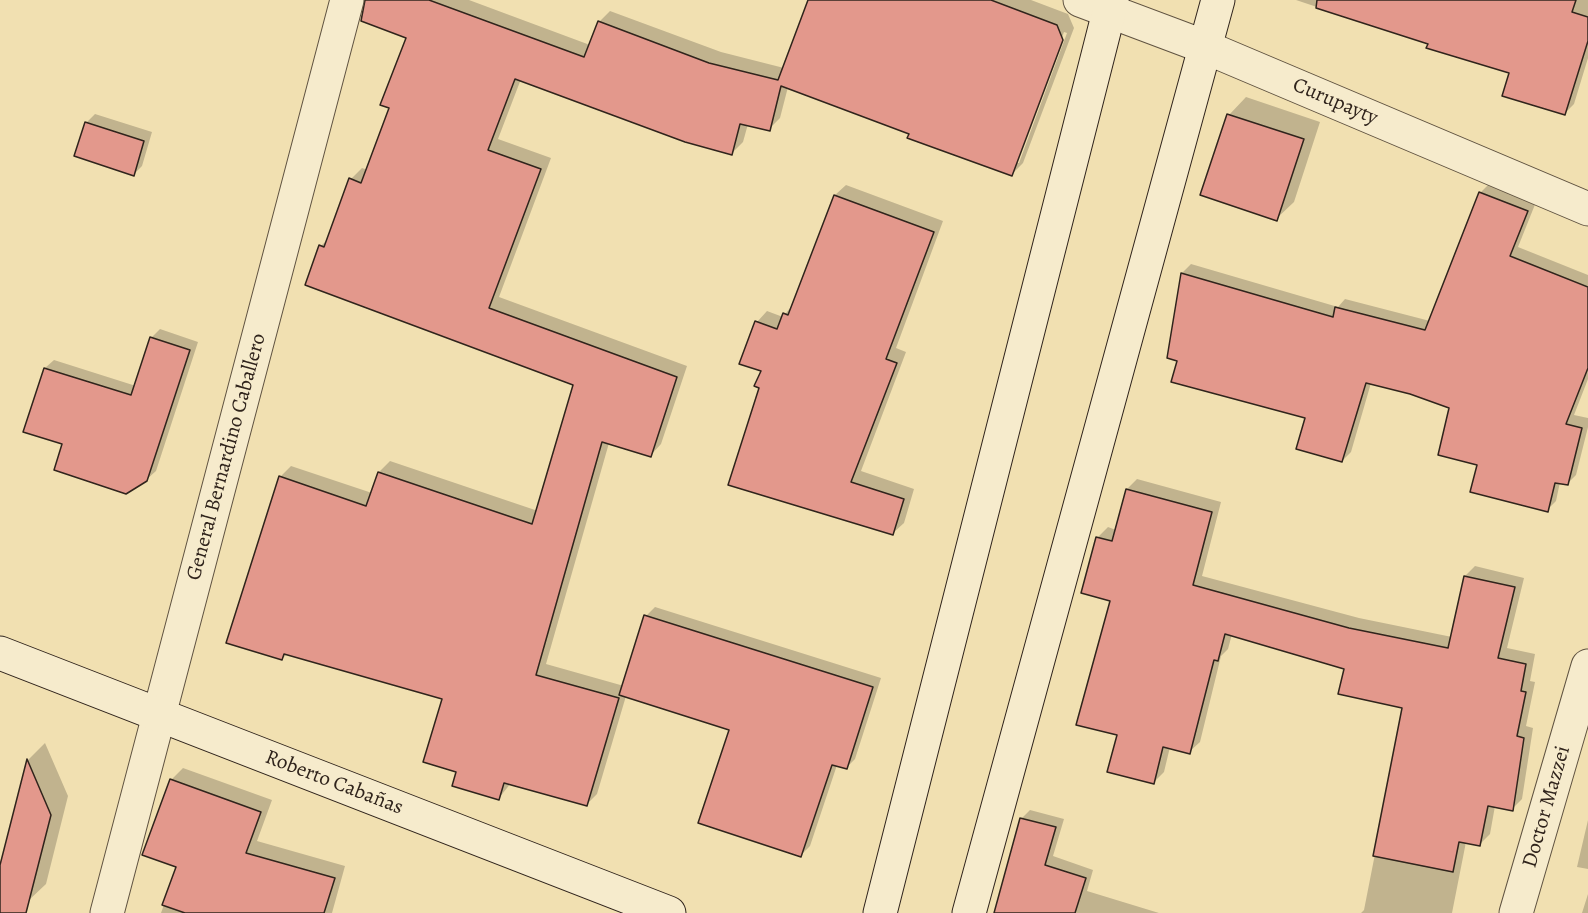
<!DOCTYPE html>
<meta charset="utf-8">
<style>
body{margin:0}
canvas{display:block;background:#f1e0b1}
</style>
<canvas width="1588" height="913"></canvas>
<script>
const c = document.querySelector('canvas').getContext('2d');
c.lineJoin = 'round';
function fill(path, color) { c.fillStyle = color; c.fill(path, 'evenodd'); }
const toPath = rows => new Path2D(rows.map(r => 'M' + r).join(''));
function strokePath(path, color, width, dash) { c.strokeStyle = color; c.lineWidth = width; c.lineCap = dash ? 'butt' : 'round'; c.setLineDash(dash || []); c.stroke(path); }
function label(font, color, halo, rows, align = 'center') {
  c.font = font + ' Alegreya,serif'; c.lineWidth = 6; c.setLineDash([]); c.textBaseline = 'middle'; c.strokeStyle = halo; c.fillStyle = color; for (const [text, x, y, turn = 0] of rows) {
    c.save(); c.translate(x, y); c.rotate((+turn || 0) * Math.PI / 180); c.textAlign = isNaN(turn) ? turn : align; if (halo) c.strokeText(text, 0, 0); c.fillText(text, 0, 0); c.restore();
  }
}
fill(toPath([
 [383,0,469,0,590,45,599,22,610,11,721,52,784,68,810,0,1031,0,1068,14,1074,28,1023,163,1012,174,788,87,780,118,769,129,748,124,743,142,732,153,521,79,498,139,551,158,499,297,687,366,661,444,650,456,609,443,546,664,624,686,646,616,655,607,881,678,855,759,846,768,837,765,810,846,801,855,731,729,626,696,597,794,586,805,511,783,499,798,458,771,444,698,288,653,282,659,280,477,291,466,372,493,379,472,390,461,538,511,575,384,321,246,329,238,351,179,362,168,368,170,391,107,408,37],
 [1064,32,1067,33,1019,163,1015,163],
 [1296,0,1588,0,1588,58,1574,104,1565,113,1511,72],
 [1246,97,1320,122,1294,202,1276,219,1202,194,1229,115],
 [95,114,152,132,142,166,133,175,86,123],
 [1489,184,1536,202,1518,247,1588,275,1588,379,1574,415,1588,418,1588,427,1576,475,1567,484,1560,482,1556,501,1547,510,1451,408,1411,393,1371,383,1351,452,1342,461,1307,417,1168,357,1182,273,1191,264,1338,307,1345,299,1430,321,1480,193],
 [846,185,943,221,896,348,906,352,861,471,914,489,904,523,893,533,761,387,763,370,757,322,767,311,783,317,794,303,835,195],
 [160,329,198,342,156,471,146,480,64,443,45,368,54,360,136,386,151,338],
 [1137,479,1221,502,1202,576,1359,618,1452,637,1465,576,1475,566,1524,578,1507,648,1535,654,1530,681,1535,682,1526,726,1533,728,1522,799,1512,809,1495,806,1490,834,1480,844,1466,842,1452,913,1361,913,1364,910,1404,706,1345,668,1232,634,1228,649,1221,656,1200,742,1189,752,1170,747,1164,772,1154,782,1118,734,1112,600,1098,537,1108,527,1116,530,1127,489],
 [45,743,68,796,46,884,28,901,0,894,0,871,28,760],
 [183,768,272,800,257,841,345,866,332,913,161,913,178,866,171,780],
 [1030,810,1064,819,1053,856,1093,870,1087,891,1159,913,995,913,1021,819],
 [1588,820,1588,869,1577,867],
 [1588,894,1588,913,1582,913]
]), '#0003');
const building = toPath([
 [365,0,429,0,584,57,598,21,709,63,778,80,808,0,991,0,1057,25,1063,40,1012,176,907,138,909,134,781,86,770,131,740,124,732,155,685,142,515,79,488,150,541,169,489,308,677,377,651,457,602,442,536,675,619,698,587,806,504,783,499,800,452,786,456,772,423,762,442,699,284,654,282,660,226,643,279,476,366,506,378,472,532,524,573,385,305,285,319,245,324,247,349,178,361,183,389,108,380,105,406,38,361,21,365,0],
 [1317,0,1576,0,1572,12,1588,17,1588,41,1565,115,1502,96,1509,73,1426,48,1428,44,1316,8,1317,0],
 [1227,114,1304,139,1277,221,1200,195,1227,114],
 [85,122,144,141,134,176,74,156,85,122],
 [1479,192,1528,211,1510,256,1588,287,1588,368,1566,424,1582,428,1568,485,1555,483,1548,512,1470,492,1477,465,1438,455,1449,408,1410,394,1366,383,1342,462,1296,449,1305,418,1171,382,1177,361,1167,358,1181,273,1333,317,1335,307,1425,330,1479,192],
 [834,195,934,232,886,359,897,363,851,482,904,499,893,535,728,485,759,388,754,386,761,371,739,364,755,321,777,329,783,313,788,315,834,195],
 [150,337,190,350,147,481,126,494,54,470,62,444,23,432,44,368,131,395,150,337],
 [1126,489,1212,512,1193,585,1349,628,1448,648,1464,576,1515,587,1498,658,1526,664,1521,691,1526,692,1517,736,1524,738,1513,811,1488,806,1480,846,1459,842,1453,872,1373,856,1402,708,1338,694,1344,669,1225,634,1218,661,1214,660,1190,754,1163,747,1154,784,1107,772,1117,735,1076,725,1110,601,1081,593,1096,537,1112,541,1126,489],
 [644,615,873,687,847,769,832,765,801,857,698,823,729,730,619,695,644,615],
 [27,759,51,815,26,913,0,913,0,865,27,759],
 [170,779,261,812,246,853,335,878,324,913,185,913,162,905,176,867,142,855,170,779],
 [1020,818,1056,827,1045,865,1086,878,1075,913,994,913,1020,818]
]);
fill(building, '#e3988c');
strokePath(building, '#30241c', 1.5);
const street = toPath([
 [1080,0,1205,47,1588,209],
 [107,913,347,0],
 [1516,913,1588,666]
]);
const secondary = toPath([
 [0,653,669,913],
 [880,913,1112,0],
 [969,913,1218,0]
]);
strokePath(street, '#605341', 35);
strokePath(secondary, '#30241c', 35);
strokePath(street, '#f6ebcc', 33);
strokePath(secondary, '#f6ebcc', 33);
label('21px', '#30241c', '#f6ebcc', [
 ["Curupayty",1335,102,23],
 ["General Bernardino Caballero",227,457,-75],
 ["Roberto Cabañas",334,783,21],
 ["Doctor Mazzei",1547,807,-74]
]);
</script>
